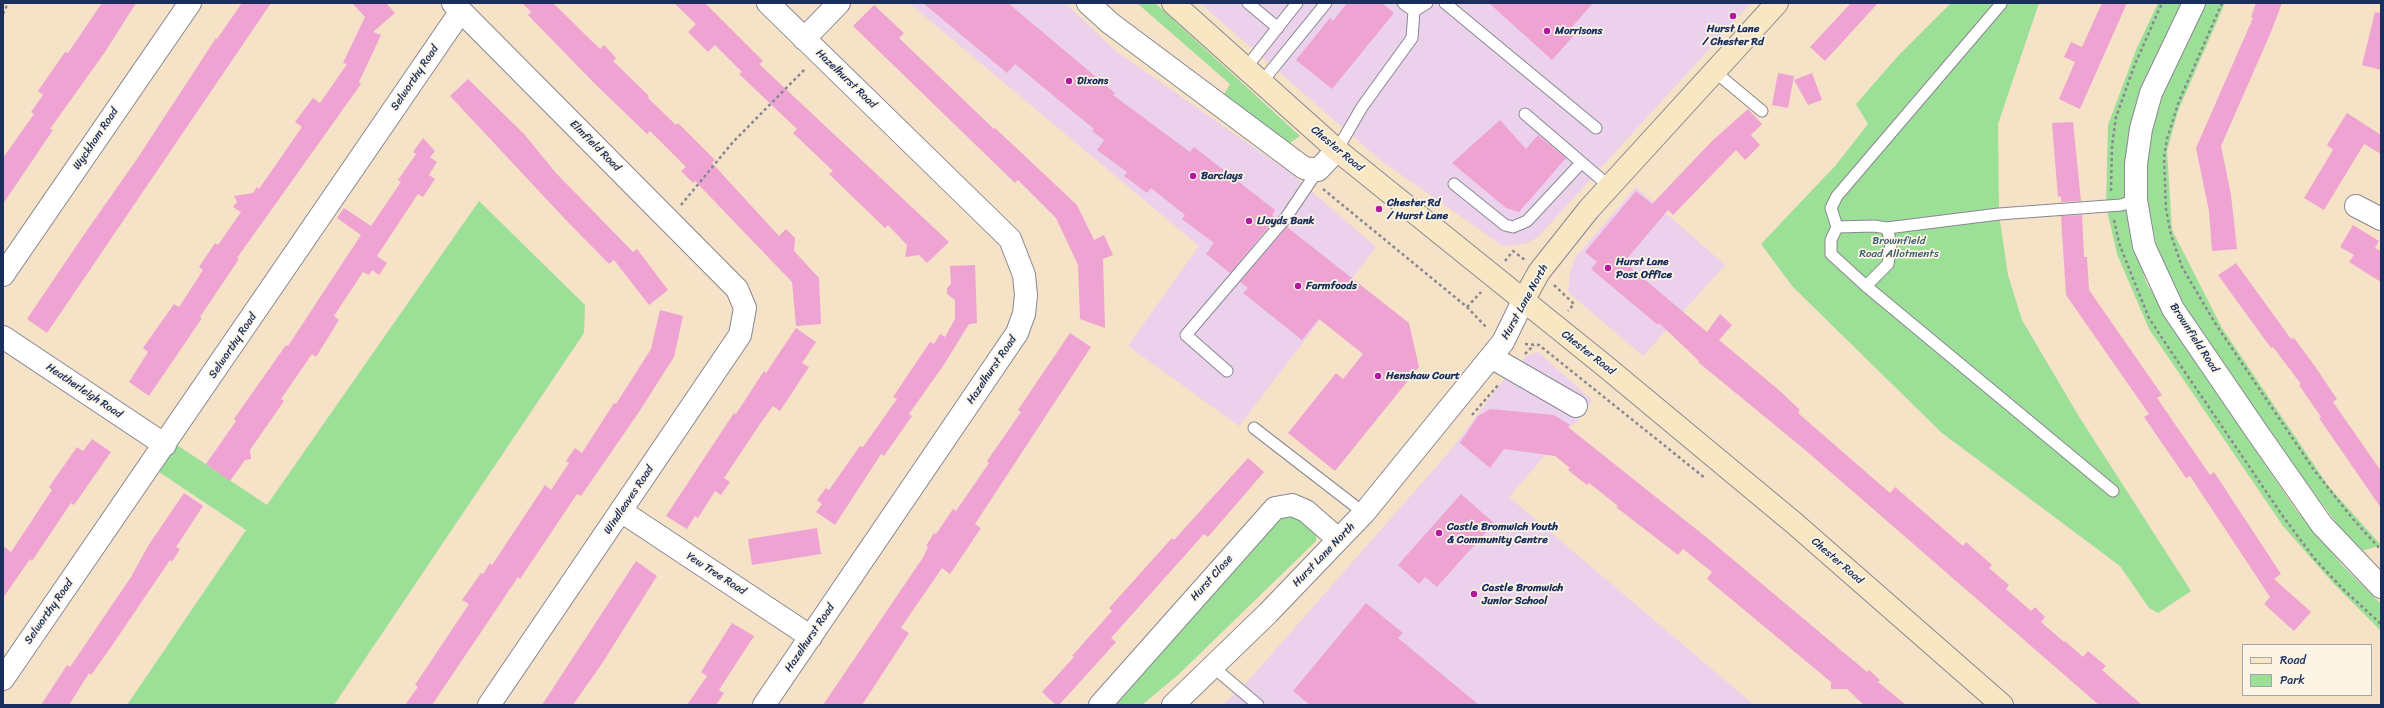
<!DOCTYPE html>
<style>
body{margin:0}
#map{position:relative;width:2384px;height:708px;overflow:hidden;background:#f5e2c7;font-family:Sriracha,sans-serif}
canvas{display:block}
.frame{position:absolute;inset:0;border:4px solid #1b2f5e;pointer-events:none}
.legend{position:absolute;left:2242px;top:644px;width:130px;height:52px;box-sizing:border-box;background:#fcf5e5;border:1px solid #a2a6af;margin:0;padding:5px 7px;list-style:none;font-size:12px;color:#1b2f5e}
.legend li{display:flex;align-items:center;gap:8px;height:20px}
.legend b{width:20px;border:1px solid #a2a6af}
</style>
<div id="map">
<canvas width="2384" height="708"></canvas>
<div class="frame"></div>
<ul class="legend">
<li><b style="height:5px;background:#f9e7c3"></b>Road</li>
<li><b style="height:11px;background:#9cdf96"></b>Park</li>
</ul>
</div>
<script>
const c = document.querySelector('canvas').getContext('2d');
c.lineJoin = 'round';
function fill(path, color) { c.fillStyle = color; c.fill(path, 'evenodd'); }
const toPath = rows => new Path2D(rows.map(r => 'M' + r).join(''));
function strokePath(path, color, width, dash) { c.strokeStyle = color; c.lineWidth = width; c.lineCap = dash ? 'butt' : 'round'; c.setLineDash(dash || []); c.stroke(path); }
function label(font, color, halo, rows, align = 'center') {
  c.font = font + ' Sriracha,sans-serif'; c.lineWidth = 3.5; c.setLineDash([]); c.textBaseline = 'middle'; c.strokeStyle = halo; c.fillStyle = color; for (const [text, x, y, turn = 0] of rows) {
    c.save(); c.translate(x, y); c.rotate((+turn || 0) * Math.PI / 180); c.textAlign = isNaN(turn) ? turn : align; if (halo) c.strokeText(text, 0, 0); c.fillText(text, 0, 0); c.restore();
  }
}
fill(toPath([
 [909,3,1065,3,1117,52,1289,172,1376,247,1239,426,1128,346,1199,246],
 [1200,3,1751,3,1538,237,1525,244,1503,246,1379,159],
 [1636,187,1725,265,1643,356,1568,292,1570,273,1575,258],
 [1538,352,1592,400,1577,422,1570,426,1509,497,1754,705,1222,705,1240,690,1450,451,1505,378,1525,357]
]), '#ebd1eb');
fill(toPath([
 [1137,3,1155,3,1300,136,1288,144,1223,96,1230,84],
 [1951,3,2039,3,1998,124,1999,214,2008,275,2022,320,2078,415,2191,591,2158,613,2149,608,2120,566,1942,433,1793,287,1761,244,1836,165,1868,124,1856,104,1898,56],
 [2158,3,2181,3,2132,119,2125,190,2131,232,2146,282,2173,329,2296,510,2343,566,2381,604,2381,631,2333,583,2283,526,2149,329,2117,254,2106,206,2108,125,2136,50],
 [2205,3,2225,3,2178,111,2167,151,2172,230,2222,328,2329,487,2381,545,2362,551,2346,536,2293,464,2195,323,2162,267,2152,226,2146,189,2148,149,2152,125,2164,92],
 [479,201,585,305,584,333,334,705,127,705,246,530,159,472,177,445,267,505],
 [1290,512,1317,528,1316,541,1179,674,1142,705,1113,705,1277,518]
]), '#9cdf96');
fill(toPath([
 [102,3,136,3,105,52,50,129,53,130,3,204,3,158,34,114,31,112,43,95,38,91,65,52,68,53],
 [242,3,271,3,47,333,27,319,81,239,137,159,216,38,217,39],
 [352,3,386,3,395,13,373,32,381,35,359,82,361,84,237,258,239,259,200,317,202,318,149,396,129,382,148,352,143,348,174,304,179,307,203,270,199,267,215,243,218,245,241,212,233,207,237,202,234,196,253,193,257,187,259,189,302,127,295,122,313,98,320,103,347,64,343,63,365,17],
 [522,3,553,3,600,49,604,45,616,58,613,61,649,96,648,98,676,125,678,123,715,160,712,163,779,236,786,229,795,238,794,251,819,278,821,324,796,326,792,282,695,181,693,183,681,171,686,167,650,131,647,134,596,85,528,15,531,12],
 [674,3,705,3,763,61,759,64,949,242,927,263,919,255,905,257,907,245,888,225,885,228,829,174,833,171,793,133,797,129,739,74,742,72,715,45,708,52,688,32,696,24],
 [923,3,1008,3,1115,93,1113,95,1190,152,1194,147,1275,210,1272,215,1276,218,1230,273,1206,254,1214,243,1182,219,1185,215,1151,188,1147,193,1124,176,1127,172,1097,150,1104,140,1092,131,1094,129,1015,64,1007,73],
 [1347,3,1382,3,1394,13,1332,89,1296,60,1330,18,1333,21],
 [1489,3,1593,3,1571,28,1576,33,1552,60],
 [1851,3,1878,3,1825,61,1810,47],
 [2102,3,2127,3,2080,109,2059,99,2075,62,2064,57,2071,42,2082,47],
 [2256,3,2282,3,2271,32,2221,146,2231,195,2237,249,2212,251,2209,211,2196,148,2253,18,2251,17],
 [874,5,904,33,899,38,994,129,995,128,1077,205,1094,240,1104,235,1113,255,1103,259,1105,328,1080,319,1078,265,1056,218,1018,180,1015,183,853,26],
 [2375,12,2381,13,2381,70,2362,65],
 [1778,73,1794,76,1788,108,1772,105],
 [1812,73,1822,100,1808,105,1794,80],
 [468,79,524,134,556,173,633,252,637,249,668,290,649,305,614,260,609,264,564,218,450,96],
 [1748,109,1762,124,1751,135,1760,145,1745,160,1736,150,1673,215,1668,210,1624,262,1707,332,1720,314,1732,325,1719,340,1780,391,1800,410,1798,413,1890,493,1895,487,1963,546,1966,542,1992,565,1989,568,2009,585,2006,589,2031,611,2035,607,2045,617,2041,622,2064,642,2065,641,2083,657,2088,651,2106,666,2102,670,2142,705,2099,705,1804,449,1698,362,1699,361,1659,323,1658,325,1591,269,1597,262,1585,252,1636,191,1652,204,1712,141],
 [2347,113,2381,135,2381,154,2364,144,2324,210,2304,198,2333,150,2327,145],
 [1500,120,1526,149,1538,135,1566,158,1519,212,1506,208,1452,163],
 [2073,122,2081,201,2061,202,2061,196,2058,197,2052,123],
 [423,138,435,151,430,157,437,162,429,175,435,179,423,197,418,194,377,256,387,263,379,275,372,270,369,275,363,272,334,316,339,320,316,357,312,354,281,399,284,401,250,450,251,459,245,460,230,481,206,464,236,421,234,419,286,345,288,346,361,235,337,218,344,208,371,226,401,182,398,180,416,154,413,152],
 [2082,215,2084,257,2087,257,2089,290,2162,395,2157,398,2210,475,2214,472,2281,574,2274,579,2311,612,2294,631,2264,604,2270,597,2190,476,2186,478,2144,417,2149,414,2066,295,2061,216],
 [2353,225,2379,241,2375,248,2381,251,2381,282,2349,262,2354,255,2340,247],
 [1287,227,1409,323,1419,367,1335,471,1288,433,1336,373,1343,379,1363,354,1319,319,1302,340,1243,293,1248,288,1240,282],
 [2236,263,2291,339,2294,338,2314,365,2337,399,2333,402,2381,471,2381,508,2319,418,2321,417,2299,385,2301,384,2273,347,2271,348,2218,275],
 [975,265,977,323,969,324,943,366,909,414,912,416,884,456,881,454,835,525,816,512,822,504,817,500,826,488,829,490,860,446,863,447,897,399,893,397,930,342,934,344,940,334,945,337,955,319,955,300,947,294,947,288,951,284,950,266],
 [660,310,683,316,674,357,639,412,581,496,577,494,520,579,518,577,432,705,405,705,418,687,415,685,469,604,462,600,481,573,483,574,490,563,492,565,545,485,551,490,569,463,566,461,575,448,582,453,614,403,616,404,651,349],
 [796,328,816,342,802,363,809,367,780,411,773,406,760,424,724,478,730,482,721,495,715,491,698,518,695,516,687,529,666,516,734,413,736,414,764,371,766,373],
 [1070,333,1091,347,975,524,981,528,950,574,942,568,909,616,901,628,909,633,862,705,823,705,924,556,928,547,926,546,934,533,936,534,953,509,956,511,989,463,987,461,1021,412,1018,410],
 [1490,409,1554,415,1570,425,1568,427,1706,537,1867,672,1869,670,1880,680,1878,682,1906,705,1864,705,1847,689,1831,689,1831,682,1707,579,1712,572,1683,549,1678,555,1616,507,1618,506,1589,483,1587,485,1568,470,1570,468,1555,456,1504,449,1490,468,1460,443,1478,416],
 [92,439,111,452,74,505,71,503,32,561,30,559,3,598,3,546,11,552,52,490,49,487,77,447,83,451],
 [1248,458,1264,472,1208,537,1204,534,1111,638,1116,642,1059,705,1056,705,1042,692,1074,657,1072,656,1112,611,1109,608,1172,538,1174,540],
 [184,493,203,506,176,547,180,549,172,562,170,560,111,647,91,675,89,673,69,705,41,705,67,665,70,667,131,577,148,546],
 [1461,494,1494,523,1437,587,1425,577,1419,584,1398,565],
 [817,528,821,554,752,565,748,539],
 [636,561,657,576,603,662,573,705,542,705],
 [1366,603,1403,633,1398,638,1479,705,1310,705,1293,691],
 [732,623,754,636,719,690,724,693,716,705,687,705,707,676,701,672]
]), '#efa3d3');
const lane = toPath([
 [1248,3,1278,28],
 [1445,3,1596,128],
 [1414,11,1427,3],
 [1245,69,1297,3],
 [1714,71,1762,111],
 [1261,83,1326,3],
 [1525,114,1609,186],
 [1337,150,1362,107,1412,38,1414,11,1403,3],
 [1454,184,1505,225,1513,227,1527,221,1581,163],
 [1837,227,1831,208,1837,196,2001,4],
 [1887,228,1874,226,1837,227,1831,240,1831,254,1866,286,1888,264,1891,244,1887,228,1999,214,2121,205,2136,200],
 [1866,286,2113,491],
 [1227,371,1186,335,1285,219,1318,170],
 [1254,428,1364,513],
 [1213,667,1258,705]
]);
const street = toPath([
 [453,3,737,289,745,308,740,335,489,705],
 [1088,3,1110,23,1304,168,1318,170,1337,150],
 [2194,3,2151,93,2141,129,2136,164,2136,200,2144,246,2173,309,2257,432,2322,525,2381,587],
 [804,39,839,3],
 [2356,206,2381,219],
 [3,275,190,3],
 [3,337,165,445],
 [1491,357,1576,406],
 [621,511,811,637],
 [3,679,461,11],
 [764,705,1017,333,1024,314,1026,295,1024,275,1010,239,768,3],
 [1100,705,1275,508,1292,505,1306,511,1338,539],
 [1173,705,1268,613,1364,513,1503,342,1523,301]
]);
const secondary = toPath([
 [1173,3,1337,150,1605,366,1794,523,2002,705],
 [1523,301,1539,272,1589,209,1777,3]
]);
strokePath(lane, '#888892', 13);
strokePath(street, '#888892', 24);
strokePath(secondary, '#888892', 24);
strokePath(toPath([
 [2222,3,2179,101,2167,139,2164,157,2166,209,2171,235,2182,267,2215,323,2260,390,2314,470,2353,519,2381,550],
 [3,14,8,3],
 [1323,189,1467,307,1487,328],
 [2111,191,2112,146,2116,117,2135,64,2162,3],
 [681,205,733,142,806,68],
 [2114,220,2119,243,2134,281,2149,318,2166,344,2282,515,2314,558,2343,589,2381,624],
 [1505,261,1513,251,1525,260],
 [1554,285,1574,304,1568,311],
 [1467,307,1481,292],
 [1525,344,1539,345,1705,478],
 [1525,354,1534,345],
 [1472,415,1499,384]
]), '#888892', 2.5, [3, 3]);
strokePath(lane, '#fff', 11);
strokePath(street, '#fff', 22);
strokePath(secondary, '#f9e7c3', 22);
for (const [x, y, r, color] of [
 [1733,16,4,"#b5179e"],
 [1547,31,4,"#b5179e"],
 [1069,81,4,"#b5179e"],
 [1193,176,4,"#b5179e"],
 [1379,209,4,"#b5179e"],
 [1249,221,4,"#b5179e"],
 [1608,268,4,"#b5179e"],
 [1298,286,4,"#b5179e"],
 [1378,376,4,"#b5179e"],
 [1439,533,4,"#b5179e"],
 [1474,594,4,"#b5179e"]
]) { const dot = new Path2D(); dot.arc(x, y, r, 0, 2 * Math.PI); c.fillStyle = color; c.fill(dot); strokePath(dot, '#fcf5e5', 1.5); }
label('bold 11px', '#1b2f5e', '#fcf5e5', [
 ["Hurst Lane",1733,29,"center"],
 ["/ Chester Rd",1733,42,"center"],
 ["Morrisons",1555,31],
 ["Dixons",1077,81],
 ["Barclays",1201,176],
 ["Chester Rd",1387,203],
 ["/ Hurst Lane",1387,216],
 ["Lloyds Bank",1257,221],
 ["Hurst Lane",1616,262],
 ["Post Office",1616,275],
 ["Farmfoods",1306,286],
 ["Henshaw Court",1386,376],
 ["Castle Bromwich Youth",1447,527],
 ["& Community Centre",1447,540],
 ["Castle Bromwich",1482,588],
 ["Junior School",1482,601]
], 'left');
label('11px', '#1b2f5e', '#fcf5e5', [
 ["Selworthy Road",415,78,-56],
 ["Hazelhurst Road",846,79,44],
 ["Wyckham Road",96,139,-56],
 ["Elmfield Road",595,146,45],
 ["Chester Road",1337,149,40],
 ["Hurst Lane North",1525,302,-61],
 ["Brownfield Road",2194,338,57],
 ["Selworthy Road",233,346,-56],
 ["Chester Road",1588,353,38],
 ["Hazelhurst Road",992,370,-56],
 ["Heatherleigh Road",84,391,34],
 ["Windleaves Road",629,500,-56],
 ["Hurst Lane North",1324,555,-46],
 ["Chester Road",1837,561,41],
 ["Yew Tree Road",716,574,33],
 ["Hurst Close",1212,578,-48],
 ["Selworthy Road",49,612,-55],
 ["Hazelhurst Road",810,638,-56]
]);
label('11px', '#3b5b6c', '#fcf5e5', [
 ["Brownfield",1899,241],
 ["Road Allotments",1899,254]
]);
</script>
